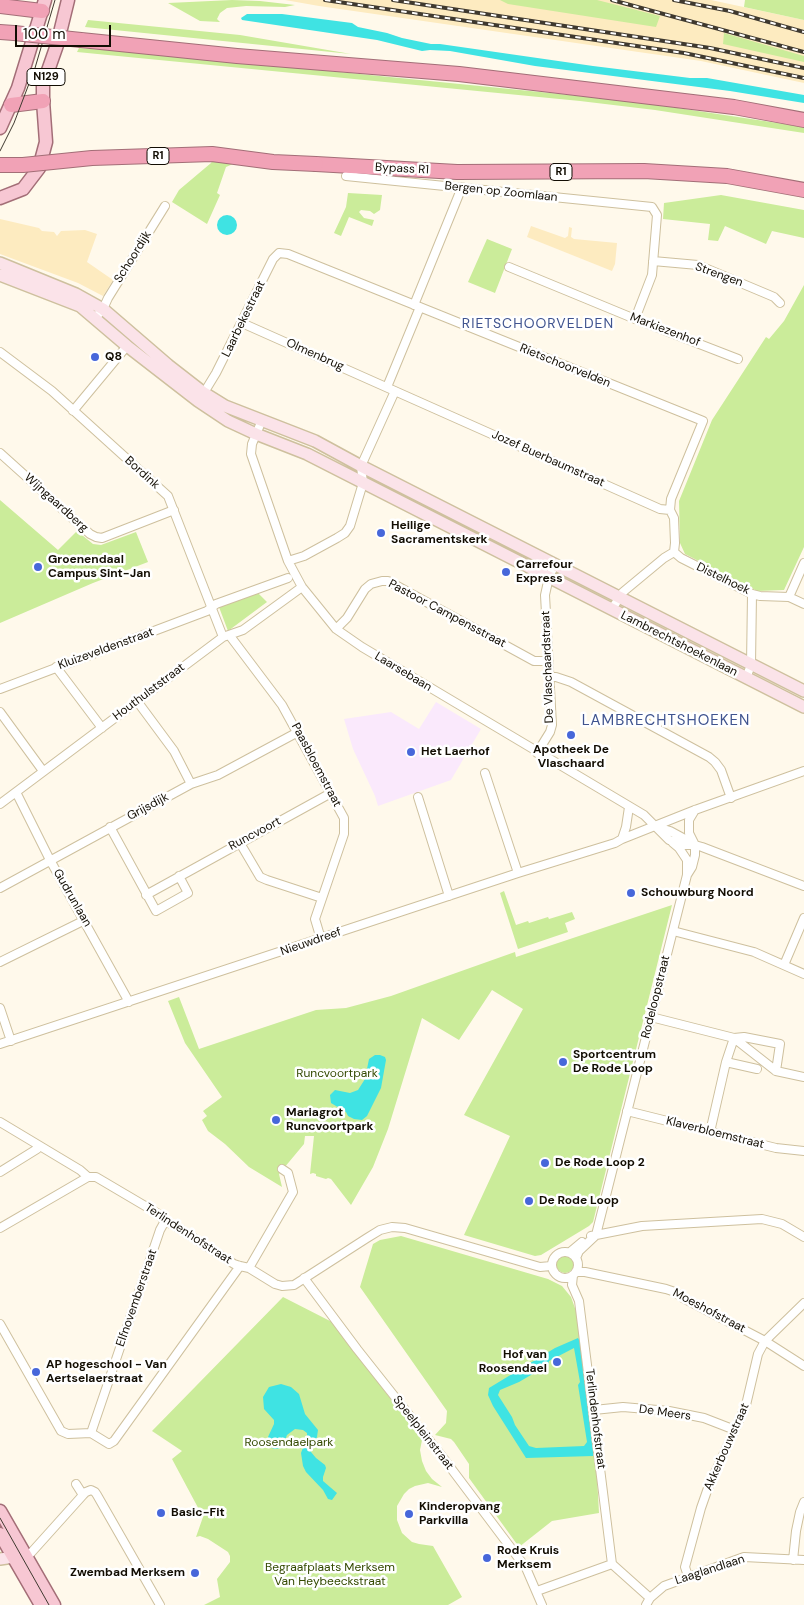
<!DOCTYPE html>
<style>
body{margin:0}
#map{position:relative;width:804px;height:1605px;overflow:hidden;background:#fff9eb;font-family:"DM Sans",sans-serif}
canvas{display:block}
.scale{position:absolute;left:15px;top:25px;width:96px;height:22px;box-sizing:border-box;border:2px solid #120d03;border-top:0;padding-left:6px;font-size:15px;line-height:18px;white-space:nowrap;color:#120d03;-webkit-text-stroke:4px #fff;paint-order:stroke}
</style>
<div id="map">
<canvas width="804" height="1605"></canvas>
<div class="scale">100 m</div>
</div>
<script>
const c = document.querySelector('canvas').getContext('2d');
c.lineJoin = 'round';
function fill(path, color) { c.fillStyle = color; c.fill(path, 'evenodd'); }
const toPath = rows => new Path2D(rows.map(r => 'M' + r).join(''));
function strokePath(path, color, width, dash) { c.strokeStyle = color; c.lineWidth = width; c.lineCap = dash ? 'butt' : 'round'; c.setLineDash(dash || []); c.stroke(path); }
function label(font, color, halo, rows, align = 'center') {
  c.font = font + ' "DM Sans",sans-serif'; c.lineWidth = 5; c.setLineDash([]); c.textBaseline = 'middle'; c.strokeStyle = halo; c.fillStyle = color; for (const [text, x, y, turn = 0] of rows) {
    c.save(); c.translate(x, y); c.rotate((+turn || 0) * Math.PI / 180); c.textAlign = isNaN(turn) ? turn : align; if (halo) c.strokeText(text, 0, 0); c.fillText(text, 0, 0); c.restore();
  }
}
fill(toPath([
 [285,0,711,0,804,20,804,83,701,61,319,6],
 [0,219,39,228,42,231,54,232,57,236,61,231,85,230,97,234,87,262,113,280,103,296,78,283,0,254],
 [531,226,565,238,568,236,569,227,572,228,571,237,574,239,617,243,615,264,612,271,527,237]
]), '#fdebc0');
fill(toPath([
 [436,702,481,729,451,780,378,806,375,796,353,749,344,719,391,712,419,729]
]), '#fae9fc');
fill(toPath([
 [232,0,260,1,295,5,285,7,246,6,227,8,220,13,217,19,220,22,200,21,168,3],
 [500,0,597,0,660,16,656,27,508,4],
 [745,0,804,0,804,20,744,7],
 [88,20,240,35,351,54,85,27],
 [724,33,804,56,804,62,723,44],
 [79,48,169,55,580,96,658,105,804,127,804,133,655,110,580,101,77,52],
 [213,160,234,161,233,164,226,167,217,193,220,195,207,224,172,202,179,190,211,163],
 [348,193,382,195,380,210,374,214,370,211,361,210,359,212,364,218,374,220,372,226,349,217,341,236,334,233,346,207],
 [721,195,804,210,804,238,772,231,766,244,725,226,718,241,708,240,710,224,663,219,664,203],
 [487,239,512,249,495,293,468,282],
 [804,285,804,547,784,590,757,591,685,554,680,543,679,501,712,420,766,337,769,339,784,321],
 [0,500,58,550,77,531,93,544,101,545,136,532,148,562,93,583,0,623],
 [257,592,267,602,228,631,219,607],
 [504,891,516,925,528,921,529,923,548,917,549,919,572,912,575,919,565,923,568,932,518,949,500,893],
 [672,905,593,1222,589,1226,541,1255,535,1256,464,1235,510,1136,464,1115,523,1009,492,990,459,1040,422,1018,388,1129,373,1167,351,1205,331,1179,328,1178,326,1179,316,1176,316,1174,313,1173,310,1174,314,1136,305,1136,304,1144,279,1174,282,1187,249,1167,225,1144,208,1131,202,1120,207,1116,203,1111,222,1097,185,1043,168,1001,179,997,199,1049,316,1010,346,1008,391,996,515,952,516,957],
 [401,1236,548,1279,562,1286,571,1297,576,1311,596,1459,599,1513,552,1521,519,1547,469,1478,469,1464,454,1442,451,1439,435,1435,446,1423,447,1411,360,1287,373,1244,380,1240],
 '556 1264a9 9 0 1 1 18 0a9 9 0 1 1-18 0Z',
 [283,1297,332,1322,422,1440,420,1450,422,1461,426,1471,432,1479,442,1487,428,1483,415,1486,409,1489,404,1494,397,1506,397,1520,402,1533,412,1542,419,1544,433,1546,462,1597,448,1605,204,1605,220,1597,217,1579,230,1562,230,1556,228,1552,208,1539,200,1536,196,1537,203,1517,172,1459,182,1451,152,1431]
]), '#cbec9a');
fill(toPath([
 [247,14,282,14,352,23,358,27,387,33,402,38,431,44,440,44,593,66,690,78,707,78,804,95,804,103,730,91,535,66,450,51,430,50,422,51,377,40,242,20,241,18],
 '217 225a10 10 0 1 1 20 0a10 10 0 1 1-20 0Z',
 [375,1055,380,1055,385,1057,386,1060,381,1088,367,1116,362,1120,354,1119,348,1116,346,1112,331,1103,330,1095,335,1090,350,1093,358,1090,365,1079,369,1059],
 [578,1338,581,1343,594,1454,593,1456,526,1458,493,1406,488,1395,489,1388,555,1348],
 [574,1348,580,1382,578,1385,587,1442,584,1446,536,1448,529,1446,515,1425,512,1417,498,1395,500,1390,519,1382,548,1365,549,1361],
 [281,1384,291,1387,299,1394,305,1414,318,1430,317,1437,312,1447,311,1452,316,1458,325,1465,326,1468,323,1477,323,1481,337,1493,332,1500,328,1499,323,1490,306,1472,303,1466,301,1453,307,1437,307,1433,303,1430,295,1429,287,1435,282,1448,274,1449,269,1446,268,1437,274,1424,274,1420,264,1409,263,1397,269,1387]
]), '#3fe3e3');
const street = toPath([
 [346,176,652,207,657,215,652,275,635,319],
 [653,261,698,265,774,297,780,303],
 [509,267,635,319,738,359],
 [414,305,462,187],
 [95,318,103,309,108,298,165,206],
 [242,323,660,509,670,510],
 [0,352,52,391,168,496,223,637],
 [387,387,420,307],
 [202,396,216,373,273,259,279,253,288,254,703,421,671,499,670,510,674,518,675,543,674,552],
 [73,411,127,346],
 [262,420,252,444,251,454,288,561,302,587,336,629,362,647,644,815,669,840,684,845,695,845,702,847,804,886],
 [0,453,90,534,96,537,102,538,174,510],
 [674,552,681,558,752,594,760,596,789,597,804,604],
 [288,561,304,556,337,538,345,533,350,526,363,483,361,466,395,391],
 [789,597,804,563],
 [612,609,623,592,664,558,674,552],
 [336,629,347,618,365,589,371,584,382,581,388,581,534,661,548,661],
 [230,636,282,705,344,818,344,834,315,919,321,939],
 [56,667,102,728],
 [549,677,556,677,571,682,709,757,715,762,721,770,731,798],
 [746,678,751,665,752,594],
 [0,689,207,611,216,604,288,578],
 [137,701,174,751,191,784],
 [0,712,43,771],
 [537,753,550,732,552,725,545,595,549,577,555,564],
 [485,773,518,873],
 [16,792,50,860,129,1002],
 [418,797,449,896],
 [0,804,223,637,243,630,302,587],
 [110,827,156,911,188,893,179,876],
 [657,827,670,831,694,844],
 [622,839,626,827,629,807],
 [240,843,260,877,267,880,322,898],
 [687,875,692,867,695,855,695,845,689,833,689,820,695,810],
 [0,888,191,784,218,775,298,732],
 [146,895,331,793],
 [673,931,754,952,804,974],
 [0,962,85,920],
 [784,965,804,918],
 [0,1008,11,1041],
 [651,1017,734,1038,776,1071,804,1077],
 [734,1038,744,1037,780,1044,776,1071],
 [0,1044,518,873,615,843,622,839,695,810,804,771],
 [726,1062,757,1069],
 [627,1111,776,1148,804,1151],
 [0,1122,80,1170,88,1177,96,1177,157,1213,165,1221,177,1227,234,1264,240,1266,249,1268,275,1284,282,1286,294,1285,367,1238,380,1230,392,1227,405,1228,540,1267,551,1266],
 [710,1132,726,1062,734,1038],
 [0,1172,37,1149,39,1146],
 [0,1228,88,1177],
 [591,1236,642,1226,762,1219,782,1224,804,1237],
 '552 1265a13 13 0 1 1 26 0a13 13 0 1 1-26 0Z',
 [570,1252,582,1242],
 [576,1258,579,1251,596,1235,687,875,687,860,679,848,673,843],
 [249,1268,293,1192,288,1173,282,1169],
 [576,1272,585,1272,666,1289,675,1292,683,1298,765,1341,804,1366],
 [573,1275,572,1285,579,1301,612,1564],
 [304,1278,357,1349,441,1455,526,1568,542,1605],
 [0,1324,61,1431,68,1434,91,1433,109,1444,114,1441,240,1266],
 [594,1410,623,1407,669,1411,704,1418,735,1430],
 [91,1433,160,1230,165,1221],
 [76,1484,83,1495],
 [25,1555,30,1554,83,1495,86,1492,91,1490,95,1492,97,1495,160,1605],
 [793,1560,796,1531,800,1512,804,1502],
 [612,1564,650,1598],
 [688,1576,685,1567,701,1508,708,1488,746,1405,758,1354,765,1341,804,1303],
 [537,1591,612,1564],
 [646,1605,650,1598,664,1586,744,1557,804,1560]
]);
const secondary = toPath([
 [0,263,76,294,103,309,168,365,204,393,225,406,315,441,361,466,804,691],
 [0,275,80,306,127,346,198,401,228,421,256,434,307,454,804,707],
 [0,1559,20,1556]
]);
const primary = toPath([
 [0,128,18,88,45,0],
 [0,198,23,189,39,168,46,142,43,101,43,85,57,45,68,0],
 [0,1511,54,1605],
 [0,1534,41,1605]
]);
const highway = toPath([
 [0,6,42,11],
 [0,32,14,33],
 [81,40,237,56,459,74,734,107,804,120],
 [11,105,43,101],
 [316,164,457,172,644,171,727,176,804,190]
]);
strokePath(street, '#cec09e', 10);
strokePath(secondary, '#cec09e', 14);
strokePath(primary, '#a36e77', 15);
strokePath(highway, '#a36e77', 16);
strokePath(street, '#fff', 8);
strokePath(secondary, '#fbe3e9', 11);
strokePath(primary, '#f7c7d3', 12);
strokePath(highway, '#f1a2b6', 14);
strokePath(toPath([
 [0,151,14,123,35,68,55,0],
 [0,1518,49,1605]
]), '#3f392f', 1);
const rail = toPath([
 [325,0,684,53,804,78],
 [393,0,710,48,804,68],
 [612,0,804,52],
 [674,0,730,11,804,32]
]);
strokePath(rail, '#3f392f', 4);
strokePath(rail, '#fff', 2, [5.5]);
const highwayBridge = toPath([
 [14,33,81,40],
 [0,165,23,165,92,158,212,154,273,162,316,164]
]);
strokePath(highwayBridge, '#a36e77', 16, []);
strokePath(highwayBridge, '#f1a2b6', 14);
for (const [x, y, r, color] of [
 [95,357,5,"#4767da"],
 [381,533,5,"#4767da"],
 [38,567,5,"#4767da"],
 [506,572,5,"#4767da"],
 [571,735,5,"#4767da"],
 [411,752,5,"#4767da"],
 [631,893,5,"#4767da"],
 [563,1062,5,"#4767da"],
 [276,1120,5,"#4767da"],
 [545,1163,5,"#4767da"],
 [529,1201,5,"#4767da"],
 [557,1362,5,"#4767da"],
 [36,1372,5,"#4767da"],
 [161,1513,5,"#4767da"],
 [409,1514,5,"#4767da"],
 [487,1558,5,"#4767da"],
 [195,1573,5,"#4767da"]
]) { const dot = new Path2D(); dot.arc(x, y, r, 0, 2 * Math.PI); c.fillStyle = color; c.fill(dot); strokePath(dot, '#fff', 2); }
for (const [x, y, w] of [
 [46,77,38],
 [158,156,22],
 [561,172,22]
]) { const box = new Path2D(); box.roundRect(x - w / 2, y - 8.5, w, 17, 4); c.fillStyle = '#fff'; c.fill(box); strokePath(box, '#120d03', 1); }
label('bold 11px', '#120d03', null, [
 ["N129",46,77],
 ["R1",158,156],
 ["R1",561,172]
]);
label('12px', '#120d03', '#fff', [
 ["Bypass R1",402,169,3],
 ["Bergen op Zoomlaan",501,192,6],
 ["Schoordijk",133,257,-58],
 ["Strengen",719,275,20],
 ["Laarbekestraat",244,319,-64],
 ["Markiezenhof",665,330,21],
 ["Olmenbrug",315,355,24],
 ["Rietschoorvelden",565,366,22],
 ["Jozef Buerbaumstraat",548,459,24],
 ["Bordink",142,473,42],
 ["Wijngaardberg",56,503,42],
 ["Distelhoek",723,579,26],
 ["Pastoor Campensstraat",447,614,28],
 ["Lambrechtshoekenlaan",679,644,27],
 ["Kluizeveldenstraat",106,649,-20],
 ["De Vlaschaardstraat",548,667,-92],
 ["Laarsebaan",403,672,31],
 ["Houthulststraat",149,692,-37],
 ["Paasbloemstraat",316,765,62],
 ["Grijsdijk",148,807,-28],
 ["Runcvoort",255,834,-28],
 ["Gudrunlaan",72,898,60],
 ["Nieuwdreef",311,942,-19],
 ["Rodeloopstraat",656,997,-76],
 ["Klaverbloemstraat",715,1133,14],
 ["Terlindenhofstraat",188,1234,33],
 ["Elfnovemberstraat",137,1298,-71],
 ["Moeshofstraat",709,1311,28],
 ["De Meers",665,1413,8],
 ["Terlindenhofstraat",595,1419,83],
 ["Speelpleinstraat",423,1433,52],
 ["Akkerbouwstraat",727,1447,-66],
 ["Laaglandlaan",710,1570,-18]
]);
label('bold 12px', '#120d03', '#fff', [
 ["Q8",105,357],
 ["Heilige",391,526],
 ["Sacramentskerk",391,540],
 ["Groenendaal",48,560],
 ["Campus Sint-Jan",48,574],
 ["Carrefour",516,565],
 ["Express",516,579],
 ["Apotheek De",571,750,"center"],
 ["Vlaschaard",571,764,"center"],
 ["Het Laerhof",421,752],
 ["Schouwburg Noord",641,893],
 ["Sportcentrum",573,1055],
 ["De Rode Loop",573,1069],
 ["Mariagrot",286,1113],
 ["Runcvoortpark",286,1127],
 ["De Rode Loop 2",555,1163],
 ["De Rode Loop",539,1201],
 ["Hof van",547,1355,"right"],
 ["Roosendael",547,1369,"right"],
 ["AP hogeschool - Van",46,1365],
 ["Aertselaerstraat",46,1379],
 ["Kinderopvang",419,1507],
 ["Parkvilla",419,1521],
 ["Basic-Fit",171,1513],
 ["Rode Kruis",497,1551],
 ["Merksem",497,1565],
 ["Zwembad Merksem",185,1573,"right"]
], 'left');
label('12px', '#334900', '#fff', [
 ["Runcvoortpark",337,1074],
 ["Roosendaelpark",289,1443],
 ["Begraafplaats Merksem",330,1568],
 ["Van Heybeeckstraat",330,1582]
]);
c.letterSpacing = '1px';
label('14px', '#40548f', '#fff', [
 ["RIETSCHOORVELDEN",538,324]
]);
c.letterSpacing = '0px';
c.letterSpacing = '1px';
label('15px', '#40548f', '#fff', [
 ["LAMBRECHTSHOEKEN",666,721]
]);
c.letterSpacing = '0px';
</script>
